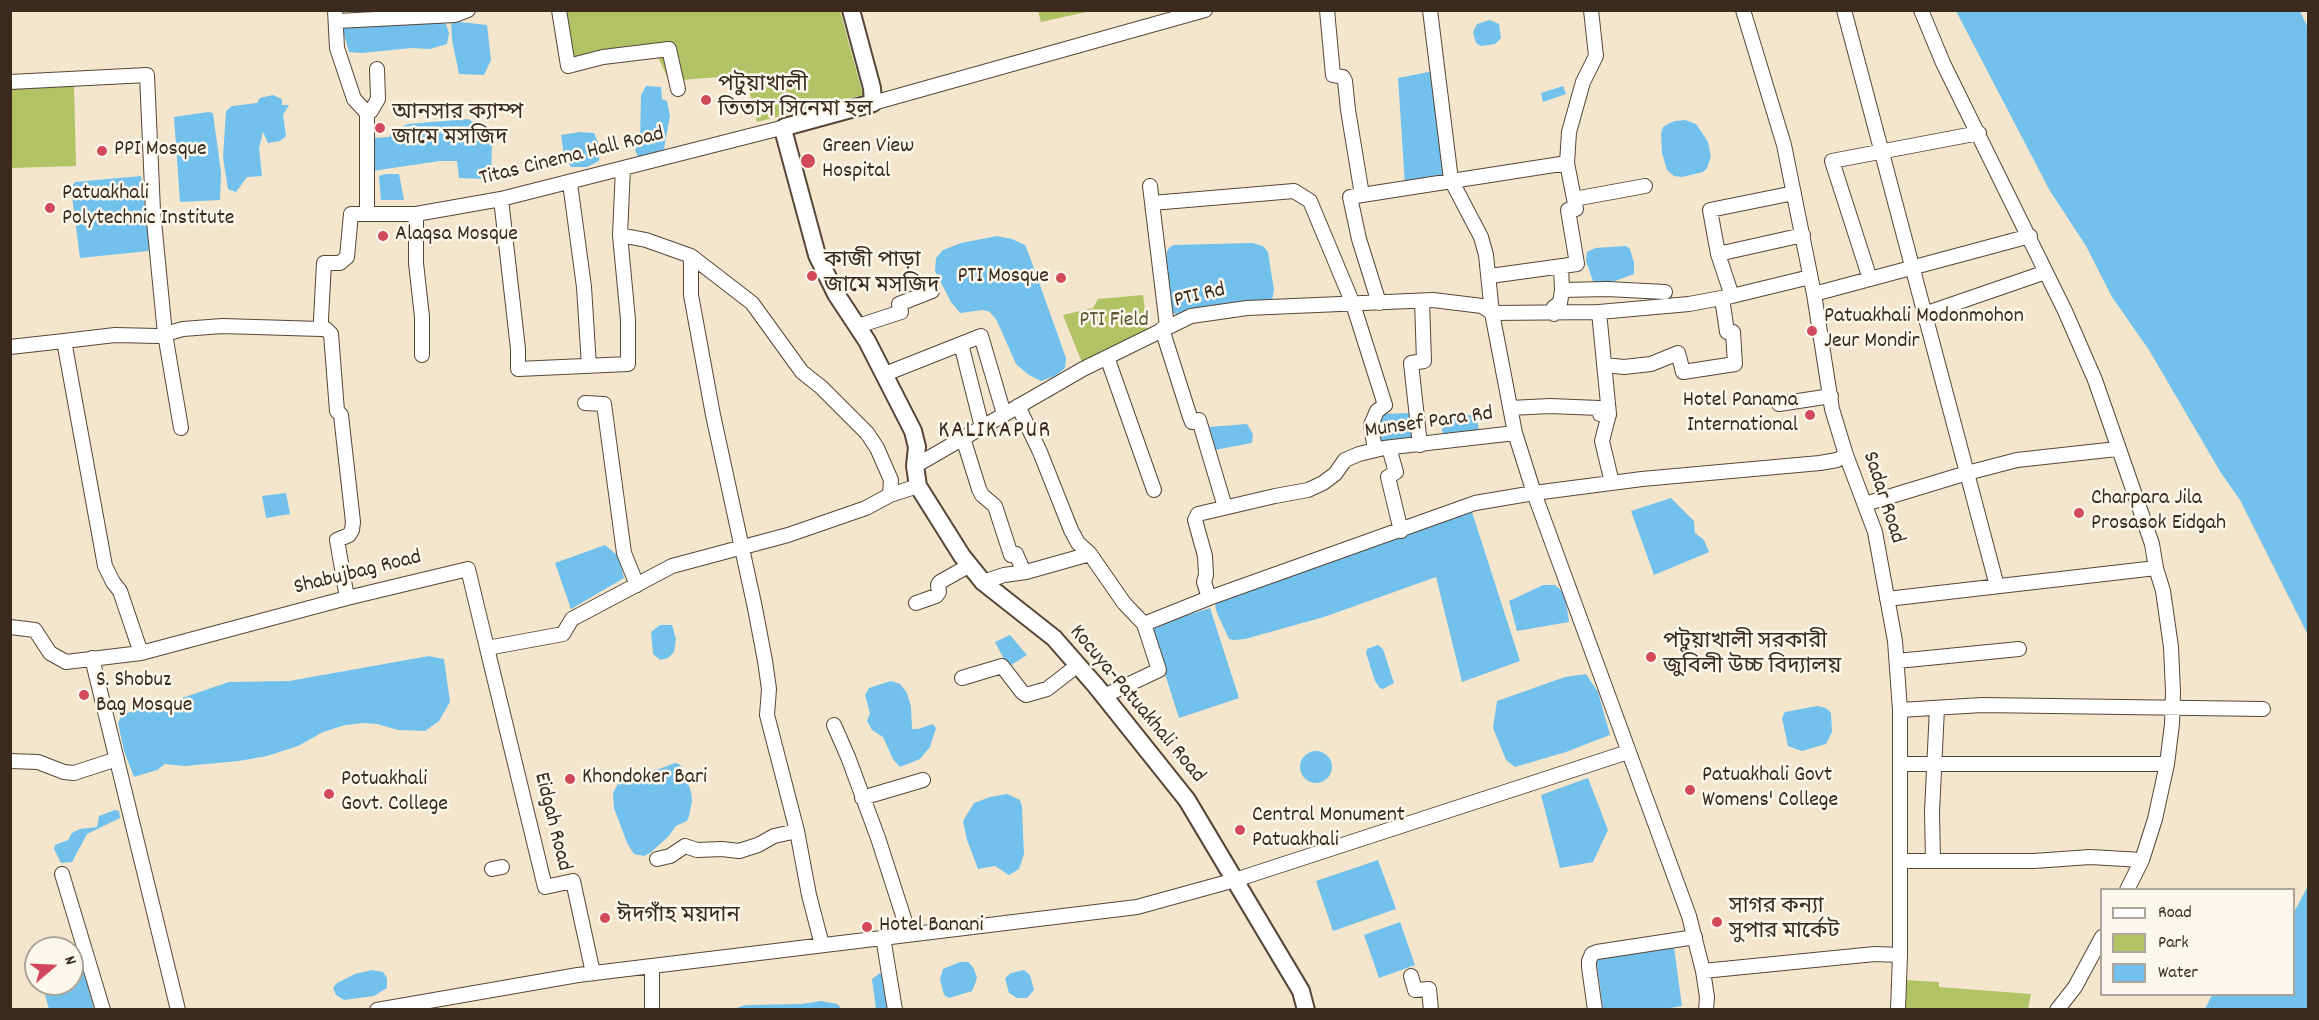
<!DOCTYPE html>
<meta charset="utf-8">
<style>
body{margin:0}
#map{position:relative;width:2319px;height:1020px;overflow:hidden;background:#f4e6cd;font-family:Dekko,sans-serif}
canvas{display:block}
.frame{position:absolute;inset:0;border:12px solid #3b2a1e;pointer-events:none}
.legend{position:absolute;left:2100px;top:888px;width:195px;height:108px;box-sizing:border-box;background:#fbf7ec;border:2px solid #aea59a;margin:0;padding:8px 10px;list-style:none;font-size:18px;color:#3b2a1e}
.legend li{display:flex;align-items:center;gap:12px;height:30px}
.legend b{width:30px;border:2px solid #aea59a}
.north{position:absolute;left:24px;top:936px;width:60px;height:60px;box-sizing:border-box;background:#fbf7ec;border:2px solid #aea59a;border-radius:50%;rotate:71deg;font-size:16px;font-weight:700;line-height:24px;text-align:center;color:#3b2a1e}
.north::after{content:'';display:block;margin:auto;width:21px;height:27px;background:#d1495b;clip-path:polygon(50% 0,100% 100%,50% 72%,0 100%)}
</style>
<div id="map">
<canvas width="2319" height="1020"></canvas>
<div class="frame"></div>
<ul class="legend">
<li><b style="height:8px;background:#fff"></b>Road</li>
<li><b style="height:16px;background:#b2c366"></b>Park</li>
<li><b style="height:16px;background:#71c1ec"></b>Water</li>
</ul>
<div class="north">N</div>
</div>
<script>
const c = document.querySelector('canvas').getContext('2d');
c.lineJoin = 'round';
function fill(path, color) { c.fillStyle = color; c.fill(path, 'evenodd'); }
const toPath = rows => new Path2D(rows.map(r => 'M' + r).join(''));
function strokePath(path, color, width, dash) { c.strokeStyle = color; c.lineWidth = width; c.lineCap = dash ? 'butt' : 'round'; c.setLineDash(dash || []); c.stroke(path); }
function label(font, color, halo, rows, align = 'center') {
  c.font = font + ' Dekko,"Noto Sans Bengali",sans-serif'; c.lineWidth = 5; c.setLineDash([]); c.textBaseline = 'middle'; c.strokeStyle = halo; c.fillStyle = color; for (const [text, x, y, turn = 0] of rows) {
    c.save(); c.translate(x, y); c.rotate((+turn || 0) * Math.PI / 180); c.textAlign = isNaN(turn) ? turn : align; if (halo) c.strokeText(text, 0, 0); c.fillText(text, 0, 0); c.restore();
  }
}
fill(toPath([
 [563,11,840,11,863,95,757,122,745,75,669,81,652,44,572,60],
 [1038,11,1038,10,1091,11,1041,22],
 [74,85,76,166,11,168,10,87],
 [1143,295,1148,333,1083,365,1063,315,1093,308,1098,299],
 [1904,980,1939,982,1939,987,2031,994,2028,1009,1902,1010]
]), '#b2c366');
fill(toPath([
 [1956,11,2300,11,2308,28,2308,635,2240,500,2221,473,2149,350,2112,297,2086,246,2050,191],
 [1490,20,1499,24,1501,38,1495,44,1481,46,1476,43,1473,32,1477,24],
 [451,21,487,25,491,60,484,75,459,74,452,40],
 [439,22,446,24,449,33,447,44,430,49,412,48,361,53,349,52,342,27],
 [1434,71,1447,177,1405,185,1398,78],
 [646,86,661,87,662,99,667,101,670,116,664,149,660,153,640,161,635,150,640,142,641,95],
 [1563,86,1566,94,1543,102,1541,93],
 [273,95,282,99,282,105,289,105,283,115,286,136,280,141,268,143,263,132,259,148,262,176,247,177,236,192,228,189,223,157,226,111,232,106,257,103,260,98],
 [208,112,213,113,221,173,220,200,180,202,174,117],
 [468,119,484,128,492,145,491,173,484,179,459,178,457,161,440,161,372,171,370,138,389,137,393,131,408,124],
 [1685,120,1696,124,1701,131,1708,142,1711,157,1707,168,1703,172,1682,177,1674,176,1667,170,1662,153,1661,134,1663,127,1668,124,1675,121],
 [580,132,594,133,600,147,599,161,587,167,571,167,564,155,561,135],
 [385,174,399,174,404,200,381,200,379,176],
 [141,176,150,246,148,251,80,258,71,188,75,182],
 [997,236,1012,239,1025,245,1031,260,1066,358,1065,368,1055,376,1041,381,1029,375,1016,364,997,321,990,312,983,310,960,313,951,302,935,271,936,258,943,250,961,243],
 [1252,243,1263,246,1268,252,1274,290,1272,300,1265,305,1179,315,1170,312,1165,269,1167,251,1170,247,1174,245],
 [1626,246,1630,249,1634,263,1634,274,1615,281,1603,283,1593,281,1586,261,1587,252,1595,248],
 [1412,413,1417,439,1380,443,1375,422,1380,414],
 [1447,415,1474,415,1477,420,1479,431,1443,439,1441,418,1442,416],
 [1247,424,1253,434,1252,443,1214,450,1208,427],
 [286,493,290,514,266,518,262,496],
 [1671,498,1694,521,1695,533,1704,540,1709,552,1654,575,1631,511],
 [1470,506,1520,661,1462,682,1436,577,1324,617,1245,639,1234,640,1229,639,1217,613,1215,605,1217,601],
 [605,545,618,556,624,578,571,609,555,563],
 [1543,585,1555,585,1565,594,1569,622,1517,631,1509,601],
 [1210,608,1239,698,1179,718,1150,627],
 [660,625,672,625,676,639,674,652,668,658,660,660,653,654,651,632],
 [1010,635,1027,655,1008,667,995,642],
 [1378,645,1383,649,1394,683,1383,689,1380,688,1375,681,1366,653,1367,649],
 [429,656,444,659,450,702,439,721,425,731,398,730,377,724,363,723,345,725,323,732,298,746,267,756,239,761,185,766,165,764,157,770,134,777,124,751,118,723,122,715,160,701,176,700,229,682,289,681],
 [1586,674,1598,692,1610,735,1566,752,1515,767,1506,760,1493,728,1497,701,1565,677],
 [891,681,900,684,907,693,911,707,912,729,918,729,933,724,936,728,930,747,920,759,900,767,893,759,883,737,872,730,867,721,870,713,865,695,869,688],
 [1817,706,1826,708,1831,713,1832,732,1826,744,1802,751,1788,746,1782,718,1785,712],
 '1300 767a16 16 0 1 1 32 0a16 16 0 1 1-32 0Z',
 [675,763,679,764,683,768,691,792,692,801,689,816,687,821,676,826,668,837,650,853,644,856,634,854,627,843,614,808,613,793,620,780,627,775,659,769],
 [1588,778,1608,830,1593,862,1560,868,1541,795],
 [1007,794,1020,800,1022,807,1024,854,1019,869,1009,875,995,866,978,869,967,840,963,821,974,803,990,797],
 [115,810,119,811,120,818,87,834,72,862,61,863,54,849,55,845,68,840,72,833,80,829,97,827,99,816],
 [1378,860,1396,909,1333,931,1316,881],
 [2308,886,2308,1009,2205,1009,2212,995,2294,994,2294,912],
 [1400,922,1415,965,1379,978,1364,935],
 [1674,947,1682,1006,1658,1010,1603,1009,1596,957],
 [80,958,94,1009,49,1009,42,984,72,984,72,961],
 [960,962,968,962,973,967,977,977,975,984,972,991,949,998,944,995,940,979,943,969],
 [372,970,383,972,387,978,387,988,374,996,344,1000,336,995,333,988,337,983,355,974],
 [1024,970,1030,975,1034,990,1027,998,1017,998,1009,993,1005,978,1011,973],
 [880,973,885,977,890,1009,876,1009,872,979],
 [821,1001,837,1004,842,1009,733,1009,746,1005,802,1004]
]), '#71c1ec');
const minor = toPath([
 [335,10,337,48,354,99,367,113,367,214],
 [559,10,568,66,603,57,669,49,678,89],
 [1327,10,1333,75,1343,77,1345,81,1348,110,1362,195,1350,197,1359,239,1379,303],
 [1430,10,1451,180,1481,237,1486,255,1492,313,1515,433,1534,493,1689,916,1703,971,1707,997,1706,1010],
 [1743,10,1784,145,1814,294,1832,409,1846,455,1875,532,1895,641,1900,710,1900,955,1898,1010],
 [1844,10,1967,473,2017,460,2117,449],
 [1921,10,1943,63,2065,311,2095,380,2152,544,2156,568,2163,591,2171,647,2173,692,2172,724,2167,764,2155,819,2142,860,2127,890],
 [337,21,455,15,468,10],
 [10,82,147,75,153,211,165,334,157,336,115,335,64,341,105,566,113,582,120,591,141,653,66,662,50,653,35,630,10,627],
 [873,103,1205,10],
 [367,113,371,111,378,99,377,69],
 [570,183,584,287,589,366],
 [1150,186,1167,326],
 [1362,195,1567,163,1569,132,1583,82,1596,56,1591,10],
 [501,199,518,349,518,369,628,364,628,320,620,235,623,168],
 [1574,199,1645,186],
 [1152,203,1294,191,1310,201,1353,304,1385,405,1377,411,1371,425,1375,450],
 [416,214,416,263,422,317,422,355],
 [620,235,646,240,691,256,752,303,802,372,821,387,867,433,877,448,891,480,890,495],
 [1718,254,1803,235],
 [691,256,691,295,713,415,755,608,765,661,769,689,767,715,797,831,809,895,822,945],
 [1490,276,1577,264,1568,210,1576,209,1567,163],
 [1870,279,1832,161,1979,133],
 [1562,290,1607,289,1665,292],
 [1814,294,2030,236],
 [1732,296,1718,254,1710,210,1794,193],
 [1599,312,1609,414,1602,441,1612,483],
 [1554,314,1554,307,1560,303,1562,290,1561,266],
 [1924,314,2046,272],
 [858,326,901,312,899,304,932,291],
 [1162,329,1190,417,1192,422,1199,420,1225,507],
 [961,344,982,427],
 [10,347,64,341],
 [1107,357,1154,490],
 [1604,365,1624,367,1651,364,1678,353,1683,372,1735,364,1733,332,1727,332,1722,298],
 [885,374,981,336,1004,414],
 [585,403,604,404,624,553,637,585],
 [1779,404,1831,396],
 [1018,406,1040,452,1071,530,1078,543,1090,554],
 [1510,408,1550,406,1599,408,1600,414,1609,415],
 [181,428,165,334,183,329,222,326,321,329],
 [963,438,979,489,982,495,995,506,1011,555,1016,554,1024,572],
 [1420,445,1411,363,1424,361,1422,301],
 [1389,448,1396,472,1388,477,1401,531],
 [915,466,1083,369,1191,316,1247,308,1433,300,1482,306,1492,313,1599,312,1689,304,1732,296,1810,277],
 [1865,504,1967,473,1997,586],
 [983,582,1004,575,1026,572,1090,554,1124,603,1144,624],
 [347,598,337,540,349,535,352,530,353,522,341,415,337,411,331,334,326,329,321,329,321,319,324,263,340,263,347,257,351,214,416,214,501,199,785,127],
 [1209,598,1204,582,1206,575,1205,556,1195,520,1198,514,1275,496,1308,490,1323,483,1335,474,1345,460,1359,454,1384,448,1515,433],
 [1887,599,2156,568],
 [916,603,936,596,939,592,938,585,940,582,970,565],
 [487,648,545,887,573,881,593,973],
 [141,653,347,598,468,569,487,648,563,634,572,619,672,566,788,535,866,508,890,495,918,486],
 [92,658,178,1010],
 [1897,661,2019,649],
 [962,678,1002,666,1022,692,1026,695,1047,689,1078,665],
 [1104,696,1159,670,1144,624,1209,598,1475,503,1534,493,1642,479,1820,463,1837,460,1846,455],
 [1900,710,1982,705,2263,709],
 [834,725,848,757,878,838,909,934],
 [10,761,38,762,64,772,74,773,117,759],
 [1900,764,2167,764],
 [862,798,923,780],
 [657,859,670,856,685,846,697,850,722,849,739,851,758,845,774,836,797,831],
 [1900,861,2034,861,2090,857,2142,860],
 [1933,861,1932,812,1937,708],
 [492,869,502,867],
 [62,874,103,1010],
 [883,937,895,1010],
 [652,966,652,1010],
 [1703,971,1875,954,1900,955],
 [1411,976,1415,990,1429,989,1431,1010],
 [377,1010,578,975,1137,907,1235,880,1628,752],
 [1595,1010,1589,967,1589,961,1592,954,1597,952,1695,937],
 [2057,1010,2075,987,2102,937]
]);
const major = toPath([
 [851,10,872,88,873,103,785,127,784,133,817,255,836,294,867,341,913,431,917,447,915,466,918,486,962,556,983,582,1054,638,1096,686,1187,800,1301,991,1306,1010]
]);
strokePath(minor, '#574638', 16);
strokePath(major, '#574638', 20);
strokePath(minor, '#fff', 14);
strokePath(major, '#fff', 16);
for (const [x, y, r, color] of [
 [706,100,6,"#d1495b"],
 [380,128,6,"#d1495b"],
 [102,151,6,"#d1495b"],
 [808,161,8,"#d1495b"],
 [50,208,6,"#d1495b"],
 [383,236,6,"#d1495b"],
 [812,276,6,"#d1495b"],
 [1061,278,6,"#d1495b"],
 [1812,331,6,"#d1495b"],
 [1810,415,6,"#d1495b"],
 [2079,513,6,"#d1495b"],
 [1651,657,6,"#d1495b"],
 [84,695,6,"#d1495b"],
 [570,779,6,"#d1495b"],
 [1690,790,6,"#d1495b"],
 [329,794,6,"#d1495b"],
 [1240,830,6,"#d1495b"],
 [605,918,6,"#d1495b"],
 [1717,922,6,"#d1495b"],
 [867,927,6,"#d1495b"]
]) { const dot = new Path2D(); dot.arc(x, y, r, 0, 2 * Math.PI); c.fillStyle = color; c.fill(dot); strokePath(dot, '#fbf7ec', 2); }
label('22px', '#3b2a1e', '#fbf7ec', [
 ["পটুয়াখালী",718,87],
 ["তিতাস সিনেমা হল",718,112],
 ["আনসার ক্যাম্প",392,115],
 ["জামে মসজিদ",392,140],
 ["Green View",822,148],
 ["Hospital",822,173],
 ["PPI Mosque",114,151],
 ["Patuakhali",62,195],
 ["Polytechnic Institute",62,220],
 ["Alaqsa Mosque",395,236],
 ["কাজী পাড়া",824,263],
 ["জামে মসজিদ",824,288],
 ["PTI Mosque",1049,278,"right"],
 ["Patuakhali Modonmohon",1824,318],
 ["Jeur Mondir",1824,343],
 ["Hotel Panama",1798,402,"right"],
 ["International",1798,427,"right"],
 ["Charpara Jila",2091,500],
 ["Prosasok Eidgah",2091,525],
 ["পটুয়াখালী সরকারী",1663,644],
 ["জুবিলী উচ্চ বিদ্যালয়",1663,669],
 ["S. Shobuz",96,682],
 ["Bag Mosque",96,707],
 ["Patuakhali Govt",1702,777],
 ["Womens' College",1702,802],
 ["Khondoker Bari",582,779],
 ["Potuakhali",341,781],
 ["Govt. College",341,806],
 ["Central Monument",1252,817],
 ["Patuakhali",1252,842],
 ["সাগর কন্যা",1729,909],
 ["সুপার মার্কেট",1729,934],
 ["ঈদগাঁহ ময়দান",617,918],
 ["Hotel Banani",879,927]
], 'left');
label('22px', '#3b2a1e', '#fbf7ec', [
 ["Titas Cinema Hall Road",572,158,-14],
 ["PTI Rd",1200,297,-13],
 ["Munsef Para Rd",1429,424,-8],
 ["Sadar Road",1882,498,72],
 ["Shabujbag Road",358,574,-14],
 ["Kocuya-Patuakhali Road",1136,705,50],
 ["Eidgah Road",551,822,76]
]);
label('22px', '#5f5834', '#fbf7ec', [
 ["PTI Field",1114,322]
]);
c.letterSpacing = '1.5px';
label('24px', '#3b2a1e', '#fbf7ec', [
 ["KALIKAPUR",995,433]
]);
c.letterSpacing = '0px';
</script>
